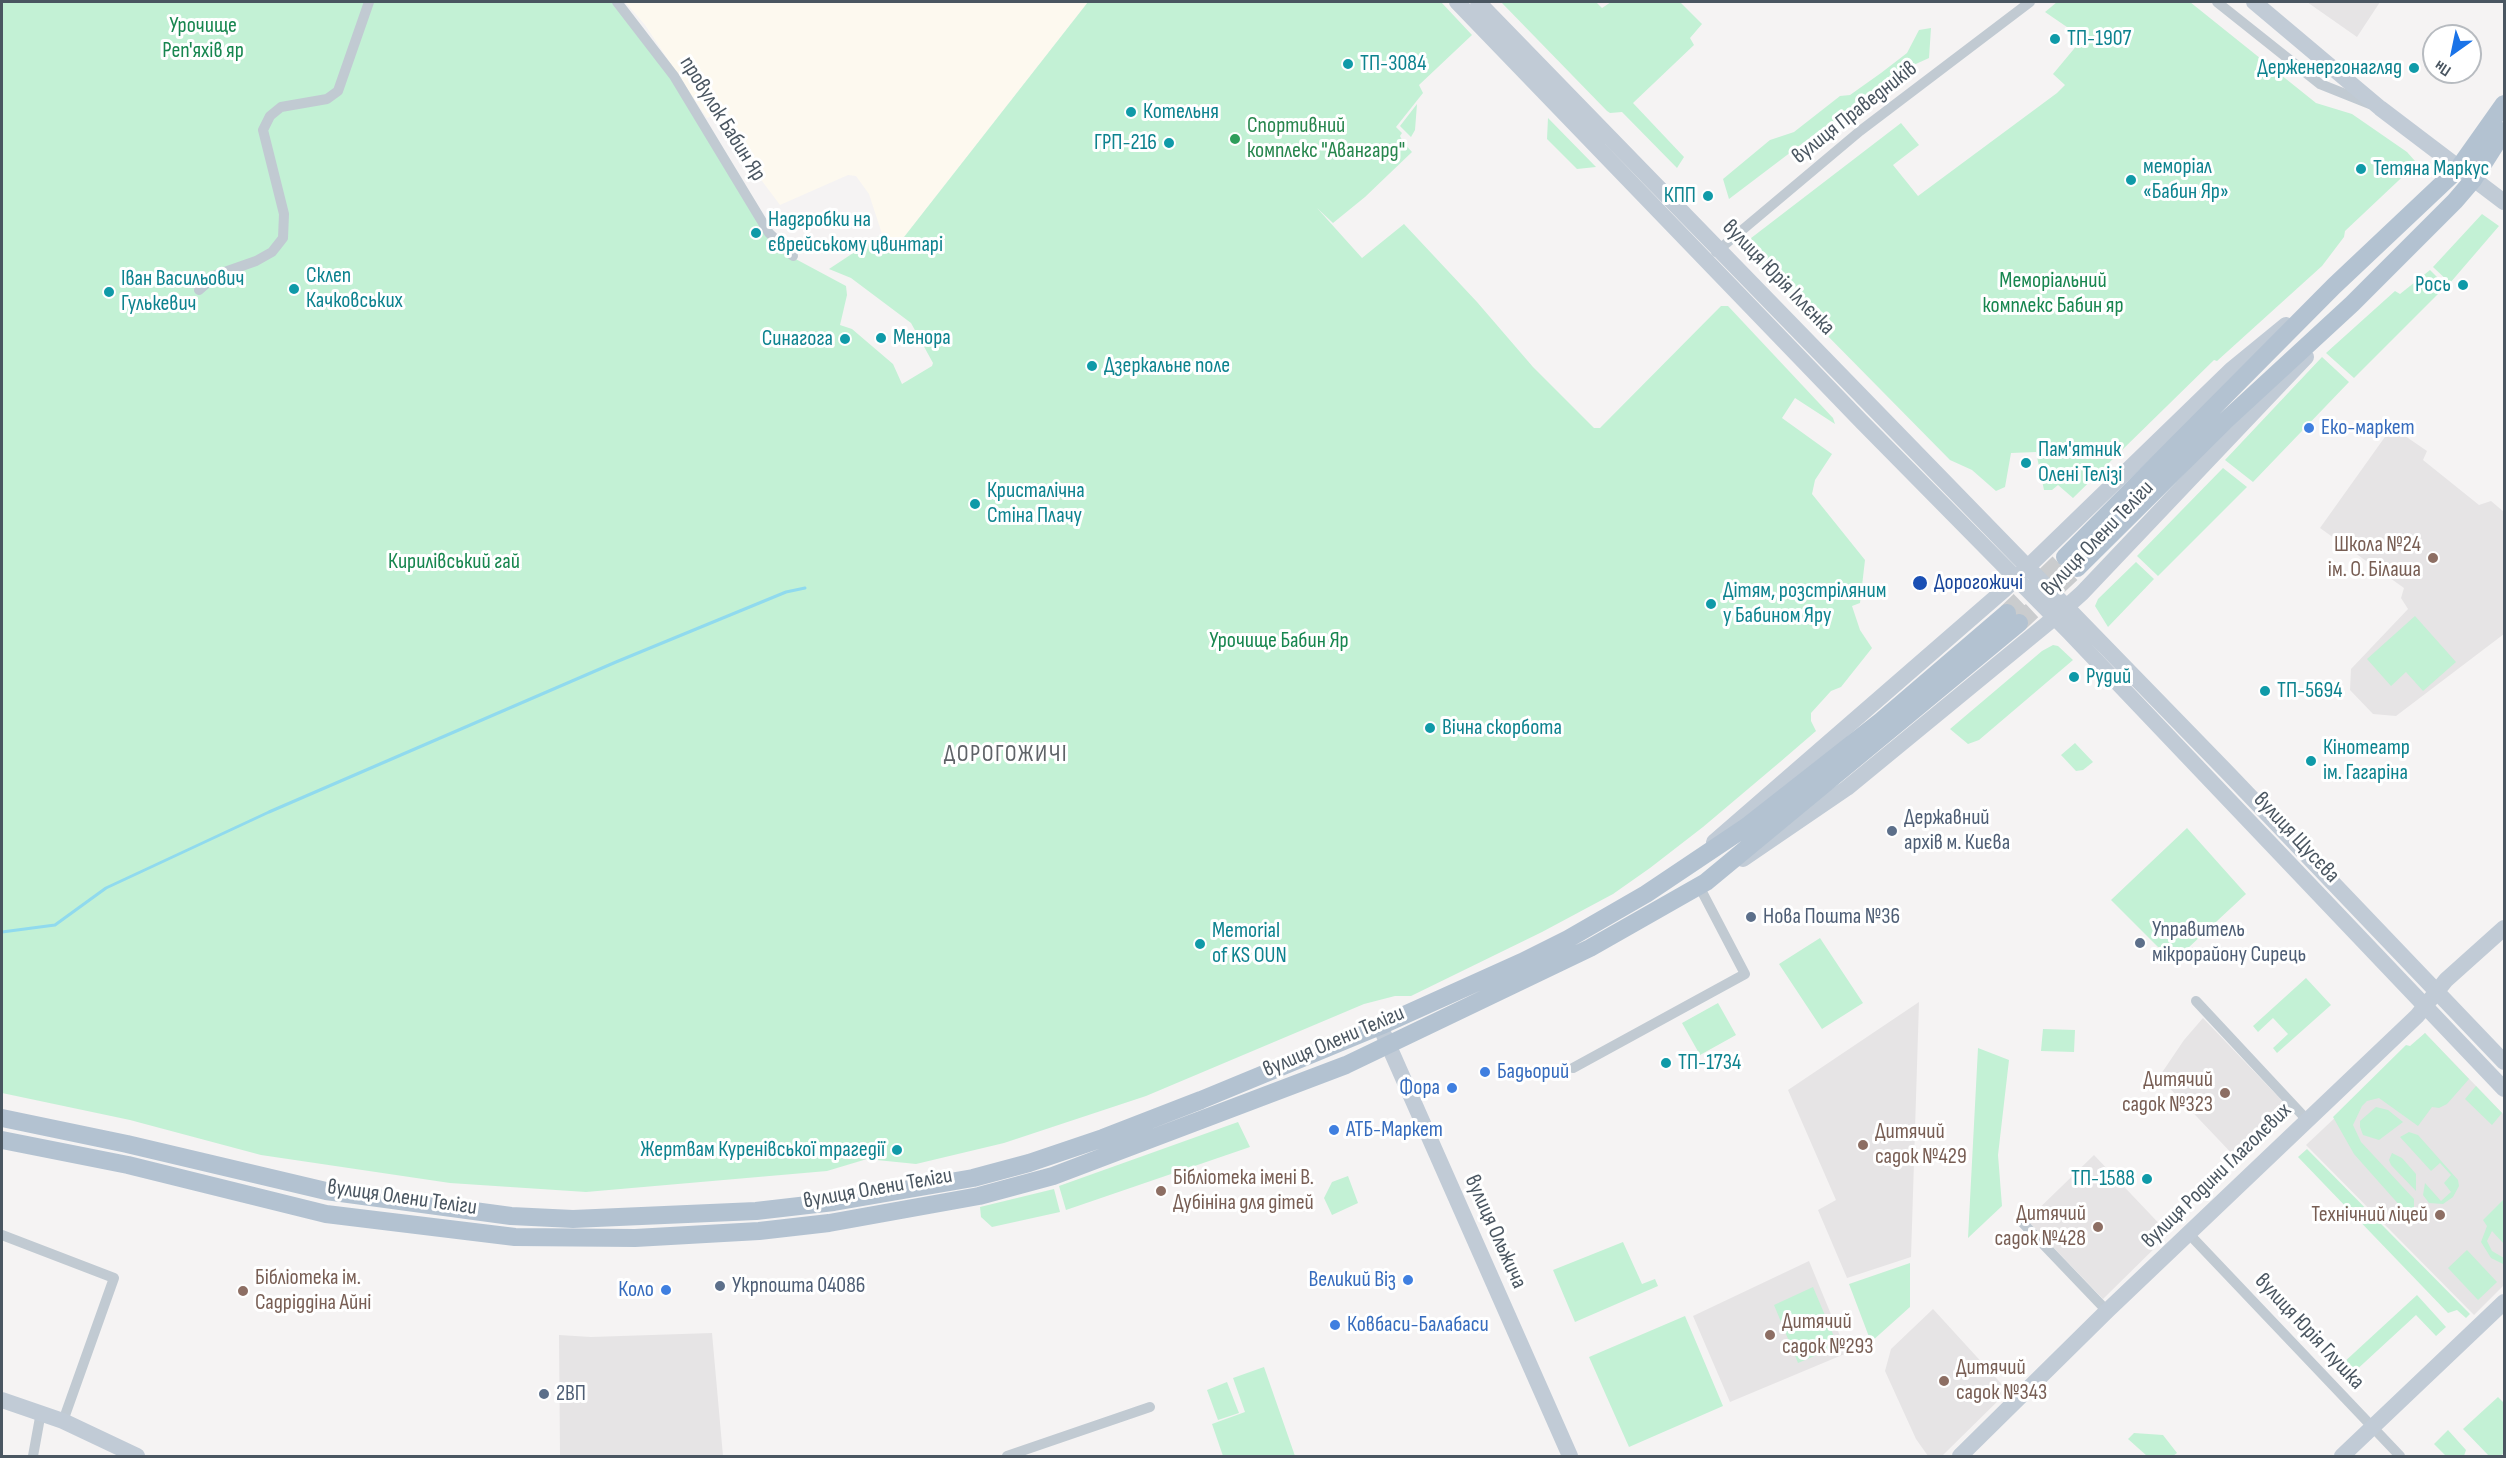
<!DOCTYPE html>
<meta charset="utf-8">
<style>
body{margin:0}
#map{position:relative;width:2506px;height:1458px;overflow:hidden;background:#f5f3f3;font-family:"Sofia Sans Condensed",sans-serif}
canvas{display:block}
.frame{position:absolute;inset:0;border:3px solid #4a5661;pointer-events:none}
.north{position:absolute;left:2422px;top:24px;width:60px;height:60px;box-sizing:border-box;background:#fff;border:2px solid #b7bbc0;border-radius:50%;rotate:213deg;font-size:16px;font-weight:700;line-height:24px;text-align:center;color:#4a5661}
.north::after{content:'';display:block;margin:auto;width:21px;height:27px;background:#1a73e8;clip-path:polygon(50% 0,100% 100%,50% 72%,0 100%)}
</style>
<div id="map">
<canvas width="2506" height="1458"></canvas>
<div class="frame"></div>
<div class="north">Пн</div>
</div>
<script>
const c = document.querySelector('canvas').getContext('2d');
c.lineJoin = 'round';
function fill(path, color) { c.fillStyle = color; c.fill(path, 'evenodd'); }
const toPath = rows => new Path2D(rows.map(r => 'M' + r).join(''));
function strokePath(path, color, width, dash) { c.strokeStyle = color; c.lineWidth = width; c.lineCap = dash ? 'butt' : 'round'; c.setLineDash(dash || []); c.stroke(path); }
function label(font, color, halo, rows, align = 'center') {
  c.font = font + ' "Sofia Sans Condensed",sans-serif'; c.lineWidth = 6; c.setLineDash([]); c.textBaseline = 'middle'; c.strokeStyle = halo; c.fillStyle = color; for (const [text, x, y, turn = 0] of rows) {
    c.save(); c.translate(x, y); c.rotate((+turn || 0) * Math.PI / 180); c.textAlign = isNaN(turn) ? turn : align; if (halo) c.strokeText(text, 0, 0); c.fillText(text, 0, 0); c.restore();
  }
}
fill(toPath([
 [625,2,1088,2,897,246,882,234,869,194,856,176,848,175,780,205,730,138,710,117,707,118,645,25]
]), '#fdf9ef');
fill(toPath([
 [2307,2,2380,2,2357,37],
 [2392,427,2427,451,2423,460,2479,505,2491,501,2504,512,2504,634,2396,716,2373,714,2350,690,2351,669,2408,609,2401,598,2404,588,2320,528],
 [1919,1002,1911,1257,1847,1278,1818,1210,1836,1200,1788,1090],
 [2203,1018,2290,1109,2237,1159,2159,1077,2184,1040],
 [2425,1033,2504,1115,2504,1285,2474,1315,2306,1145],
 [2094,1155,2169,1234,2103,1299,2027,1220],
 [1809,1261,1847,1353,1730,1402,1693,1316],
 [1933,1309,2008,1391,1942,1456,1928,1456,1916,1439,1885,1371,1891,1349],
 [712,1333,723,1456,560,1456,559,1335,591,1337]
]), '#e6e4e5');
fill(toPath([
 [2,2,613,2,671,78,790,256,846,286,847,295,840,325,852,329,893,364,902,384,932,366,933,363,911,323,851,278,829,269,882,234,897,246,1088,2,1441,2,1472,35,1419,85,1423,93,1396,127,1402,133,1400,136,1403,142,1412,152,1365,197,1333,223,1317,208,1362,258,1404,224,1477,302,1533,367,1594,428,1600,428,1721,306,1728,306,1833,418,1835,424,1795,398,1782,418,1832,454,1815,480,1812,494,1865,560,1860,603,1852,606,1860,630,1872,648,1841,687,1831,691,1811,713,1811,721,1816,731,1780,762,1703,827,1650,868,1613,894,1542,932,1411,996,1395,996,1364,1004,1146,1096,1004,1143,916,1164,867,1159,827,1171,586,1192,450,1183,261,1155,130,1120,2,1093],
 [1501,2,1596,2,1602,8,1611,2,1680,2,1702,24,1690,38,1694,45,1633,103,1684,157,1677,168,1622,112,1610,113,1607,111],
 [2057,2,2190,2,2316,103,2352,114,2407,152,2415,161,2415,165,2345,231,2344,237,2322,266,2217,361,2214,360,2073,498,2058,485,2052,490,2044,490,2036,452,2011,453,2005,487,1996,491,1972,470,1950,460,1742,249,1742,245,1901,123,1919,145,1893,165,1918,196,2057,93,2065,85,2053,74,2083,38,2045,12],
 [1931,28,1929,58,1907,68,1884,84,1874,102,1839,130,1824,127,1729,199,1723,179,1770,140,1794,132,1840,96,1850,95,1881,73,1907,53,1919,30],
 [1417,104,1415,130,1411,137,1400,126],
 [1548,118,1596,167,1577,169,1547,139],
 [2482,214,2499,226,2450,283,2433,267],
 [2430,270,2446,286,2354,378,2326,353,2395,291,2400,294],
 [2322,357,2349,382,2253,482,2225,460],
 [2223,468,2247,487,2158,576,2137,556],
 [2136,562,2154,579,2108,627,2095,606,2098,599],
 [2415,616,2456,662,2423,691,2406,672,2391,686,2367,659],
 [2053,645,2058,646,2073,660,1979,740,1968,744,1950,729,2042,651],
 [2075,743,2093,762,2083,770,2076,771,2061,755],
 [2187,828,2246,894,2173,962,2111,900],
 [1820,938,1863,1003,1822,1029,1779,964],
 [2306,978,2331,1005,2277,1053,2273,1048,2288,1034,2273,1018,2258,1032,2253,1026],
 [1718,1003,1736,1035,1700,1055,1682,1023],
 [2043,1029,2075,1030,2074,1052,2041,1051],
 [2425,1033,2469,1079,2447,1104,2439,1108,2432,1107,2418,1126,2379,1098,2367,1101,2362,1106,2353,1125,2361,1142,2414,1199,2414,1217,2409,1216,2354,1154,2333,1117,2406,1045,2410,1046],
 [1978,1048,2009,1060,1998,1155,2002,1206,1968,1238],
 [2476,1086,2502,1113,2492,1125,2465,1099],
 [2376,1107,2388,1110,2403,1122,2379,1140,2363,1135,2360,1127,2360,1121],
 [1238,1122,1250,1147,1066,1210,1059,1186],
 [2409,1132,2418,1135,2458,1180,2459,1186,2453,1197,2443,1204,2429,1203,2423,1195,2425,1183,2441,1201,2451,1192,2444,1183,2451,1175,2440,1163,2431,1171,2400,1137],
 [2307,1149,2470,1314,2466,1318,2457,1310,2448,1313,2298,1157],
 [2392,1153,2402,1158,2416,1174,2416,1191,2391,1165,2389,1160],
 [1348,1176,1358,1203,1332,1215,1324,1198,1332,1182],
 [1054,1189,1060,1212,992,1227,981,1217,980,1207],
 [2504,1199,2504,1244,2492,1231,2487,1241,2492,1251,2504,1258,2503,1264,2491,1258,2481,1242,2487,1226,2483,1220],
 [1623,1242,1642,1284,1655,1279,1658,1286,1575,1322,1553,1270],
 [2467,1250,2497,1282,2478,1300,2448,1268],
 [1910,1263,1910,1307,1871,1342,1849,1284],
 [1813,1287,1838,1346,1798,1363,1774,1305],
 [2417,1295,2446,1327,2436,1336,2416,1315,2352,1374,2342,1364],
 [1685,1316,1723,1406,1629,1447,1589,1357],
 [1264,1367,1295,1456,1223,1456,1212,1424,1245,1412,1233,1378],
 [1227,1382,1239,1413,1218,1420,1207,1390],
 [2498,1397,2504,1403,2504,1453,2500,1456,2489,1456,2463,1429],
 [2448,1430,2466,1450,2464,1456,2446,1456,2434,1444],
 [2134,1433,2163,1435,2177,1453,2173,1456,2147,1456,2128,1439]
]), '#c3f1d5');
strokePath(toPath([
 [2,932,55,925,106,888,269,812,616,662,786,592,805,588]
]), '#90daee', 3);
strokePath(toPath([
 [2007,613,2065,557],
 [2019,623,2077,568]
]), '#caccce', 18, [18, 9]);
strokePath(toPath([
 [617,2,674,76,769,233,793,256],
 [2217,2,2320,84,2370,104],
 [1716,252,1860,131,2030,2],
 [199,290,216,275,256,261,272,252,283,238,284,214,263,130,270,116,281,107,327,99,338,91,369,2],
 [2196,1001,2308,1121],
 [1573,1068,1745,974,1699,886],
 [2020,1220,2107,1311],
 [2189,1234,2400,1456],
 [2,1235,114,1278,63,1421],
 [33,1456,41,1412],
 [1007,1456,1150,1407]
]), '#c1cad2', 10);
strokePath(toPath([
 [1457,2,1861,421,2069,632,2504,1089],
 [1478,2,2226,771,2504,1062],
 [2254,2,2380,108,2504,202],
 [1714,842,2004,590,2231,370,2286,325],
 [1743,859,1847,788,2054,618,2082,593,2306,357],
 [1380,1026,1570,1456],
 [2,1400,63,1421,137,1456],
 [1960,1456,2107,1311,2417,1016,2446,980,2504,928],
 [2342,1456,2504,1302]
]), '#c1cbd6', 16);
strokePath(toPath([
 [2065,557,2334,286,2458,169,2504,104],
 [2077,568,2224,422,2352,304,2455,201,2473,180,2504,131],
 [2,1118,127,1144,326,1191,511,1216,573,1219,756,1211,834,1202,973,1178,1029,1163,1103,1138,1201,1100,1380,1026,1522,962,1568,939,1646,894,1746,827,1881,721,2007,613],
 [2,1140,128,1165,326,1214,515,1237,635,1238,759,1231,829,1223,979,1196,1053,1176,1346,1065,1590,948,1706,882,2019,623]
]), '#b3c2d1', 18);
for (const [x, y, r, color] of [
 [2055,39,6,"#0f9aa8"],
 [1348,64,6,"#0f9aa8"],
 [2414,68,6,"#0f9aa8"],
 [1131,112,6,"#0f9aa8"],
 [1235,139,6,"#2e9e5b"],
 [1169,143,6,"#0f9aa8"],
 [2361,169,6,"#0f9aa8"],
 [2131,180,6,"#0f9aa8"],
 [1708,196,6,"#0f9aa8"],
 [756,233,6,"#0f9aa8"],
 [2463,285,6,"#0f9aa8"],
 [294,289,6,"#0f9aa8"],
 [109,292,6,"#0f9aa8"],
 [881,338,6,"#0f9aa8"],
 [845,339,6,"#0f9aa8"],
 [1092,366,6,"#0f9aa8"],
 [2309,428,6,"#3f7fe0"],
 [2026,463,6,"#0f9aa8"],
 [975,504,6,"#0f9aa8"],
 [2433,558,6,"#8d6e63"],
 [1920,583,8,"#1a4fb4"],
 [1711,604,6,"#0f9aa8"],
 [2074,677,6,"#0f9aa8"],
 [2265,691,6,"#0f9aa8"],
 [1430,728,6,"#0f9aa8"],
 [2311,761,6,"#0f9aa8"],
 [1892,831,6,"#5c6f8a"],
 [1751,917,6,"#5c6f8a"],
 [2140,943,6,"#5c6f8a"],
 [1200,944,6,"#0f9aa8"],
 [1666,1063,6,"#0f9aa8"],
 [1485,1072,6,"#3f7fe0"],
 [1452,1088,6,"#3f7fe0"],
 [2225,1093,6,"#8d6e63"],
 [1334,1130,6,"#3f7fe0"],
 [1863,1145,6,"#8d6e63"],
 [897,1150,6,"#0f9aa8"],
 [2147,1179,6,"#0f9aa8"],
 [1161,1191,6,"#8d6e63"],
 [2440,1215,6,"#8d6e63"],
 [2098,1227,6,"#8d6e63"],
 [1408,1280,6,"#3f7fe0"],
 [720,1286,6,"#5c6f8a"],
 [666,1290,6,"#3f7fe0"],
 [243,1291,6,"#8d6e63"],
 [1335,1325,6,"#3f7fe0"],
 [1770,1335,6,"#8d6e63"],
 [1944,1381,6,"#8d6e63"],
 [544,1394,6,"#5c6f8a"]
]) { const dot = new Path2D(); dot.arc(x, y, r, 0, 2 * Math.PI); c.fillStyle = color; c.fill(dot); strokePath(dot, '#fff', 2); }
label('22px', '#17864f', '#fff', [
 ["Урочище",203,26],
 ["Реп'яхів яр",203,51],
 ["Меморіальний",2053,281],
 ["комплекс Бабин яр",2053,306],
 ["Кирилівський гай",454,562],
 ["Урочище Бабин Яр",1279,641]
]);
label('22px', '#0d838f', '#fff', [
 ["ТП-1907",2067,39],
 ["ТП-3084",1360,64],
 ["Держенергонагляд",2402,68,"right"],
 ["Котельня",1143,112],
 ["ГРП-216",1157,143,"right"],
 ["меморіал",2143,167],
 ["«Бабин Яр»",2143,192],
 ["Тетяна Маркус",2373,169],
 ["КПП",1696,196,"right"],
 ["Надгробки на",768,220],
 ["єврейському цвинтарі",768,245],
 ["Склеп",306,276],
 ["Качковських",306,301],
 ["Іван Васильович",121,279],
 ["Гулькевич",121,304],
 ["Рось",2451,285,"right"],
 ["Менора",893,338],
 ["Синагога",833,339,"right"],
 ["Дзеркальне поле",1104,366],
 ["Пам'ятник",2038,450],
 ["Олені Телізі",2038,475],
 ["Кристалічна",987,491],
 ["Стіна Плачу",987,516],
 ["Дітям, розстріляним",1723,591],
 ["у Бабином Яру",1723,616],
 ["Рудий",2086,677],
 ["ТП-5694",2277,691],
 ["Вічна скорбота",1442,728],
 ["Кінотеатр",2323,748],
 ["ім. Гагаріна",2323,773],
 ["Memorial",1212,931],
 ["of KS OUN",1212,956],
 ["ТП-1734",1678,1063],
 ["Жертвам Куренівської трагедії",885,1150,"right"],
 ["ТП-1588",2135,1179,"right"]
], 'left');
label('22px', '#4a5661', '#fff', [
 ["вулиця Праведників",1855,113,-38],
 ["провулок Бабин Яр",722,119,58],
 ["вулиця Юрія Іллєнка",1778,278,46],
 ["вулиця Олени Теліги",2098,539,-46],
 ["вулиця Щусєва",2296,838,47],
 ["вулиця Олени Теліги",1334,1042,-23],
 ["вулиця Родини Глаголєвих",2217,1176,-44],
 ["вулиця Олени Теліги",878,1189,-10],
 ["вулиця Олени Теліги",402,1198,8],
 ["вулиця Ольжича",1495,1232,66],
 ["вулиця Юрія Глушка",2309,1332,47]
]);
label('22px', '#27864d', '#fff', [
 ["Спортивний",1247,126],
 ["комплекс \"Авангард\"",1247,151]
], 'left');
label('22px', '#366cbe', '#fff', [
 ["Еко-маркет",2321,428],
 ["Бадьорий",1497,1072],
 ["Фора",1440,1088,"right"],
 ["АТБ-Маркет",1346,1130],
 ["Великий Віз",1396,1280,"right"],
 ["Коло",654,1290,"right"],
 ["Ковбаси-Балабаси",1347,1325]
], 'left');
label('22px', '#785e54', '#fff', [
 ["Школа №24",2421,545,"right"],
 ["ім. О. Білаша",2421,570,"right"],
 ["Дитячий",2213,1080,"right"],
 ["садок №323",2213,1105,"right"],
 ["Дитячий",1875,1132],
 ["садок №429",1875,1157],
 ["Бібліотека імені В.",1173,1178],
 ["Дубініна для дітей",1173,1203],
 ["Дитячий",2086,1214,"right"],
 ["садок №428",2086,1239,"right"],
 ["Технічний ліцей",2428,1215,"right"],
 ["Бібліотека ім.",255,1278],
 ["Садріддіна Айні",255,1303],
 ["Дитячий",1782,1322],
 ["садок №293",1782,1347],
 ["Дитячий",1956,1368],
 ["садок №343",1956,1393]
], 'left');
label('22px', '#164399', '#fff', [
 ["Дорогожичі",1934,583]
], 'left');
label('22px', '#4e5e75', '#fff', [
 ["Державний",1904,818],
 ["архів м. Києва",1904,843],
 ["Нова Пошта №36",1763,917],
 ["Управитель",2152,930],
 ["мікрорайону Сирець",2152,955],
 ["Укрпошта 04086",732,1286],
 ["2ВП",556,1394]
], 'left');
c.letterSpacing = '1.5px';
label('24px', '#5f6368', '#fff', [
 ["ДОРОГОЖИЧІ",1006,755]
]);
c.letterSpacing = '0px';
</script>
